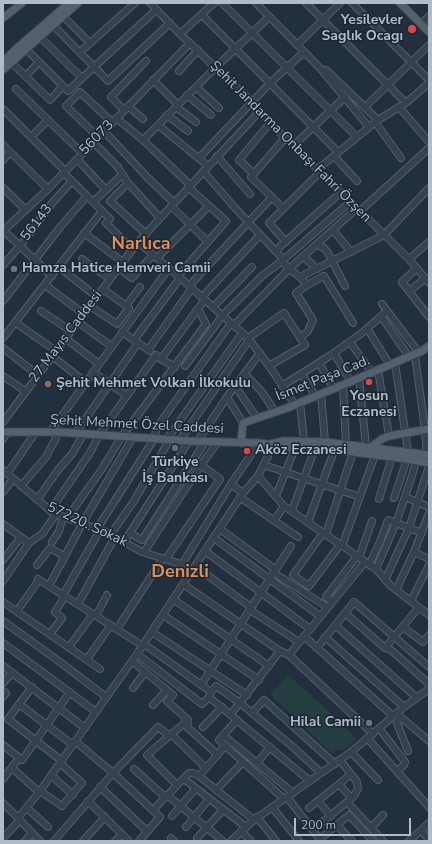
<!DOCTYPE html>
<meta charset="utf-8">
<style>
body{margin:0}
#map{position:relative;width:432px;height:844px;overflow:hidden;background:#222f3e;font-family:"Nunito Sans",sans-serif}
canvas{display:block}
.frame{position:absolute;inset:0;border:4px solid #b2bcc9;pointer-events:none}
.scale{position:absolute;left:294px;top:818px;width:117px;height:18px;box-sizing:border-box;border:2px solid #b2bcc9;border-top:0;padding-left:5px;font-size:12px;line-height:14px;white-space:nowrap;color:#b2bcc9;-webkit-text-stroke:3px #1b2633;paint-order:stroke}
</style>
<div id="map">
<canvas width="432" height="844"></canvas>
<div class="frame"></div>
<div class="scale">200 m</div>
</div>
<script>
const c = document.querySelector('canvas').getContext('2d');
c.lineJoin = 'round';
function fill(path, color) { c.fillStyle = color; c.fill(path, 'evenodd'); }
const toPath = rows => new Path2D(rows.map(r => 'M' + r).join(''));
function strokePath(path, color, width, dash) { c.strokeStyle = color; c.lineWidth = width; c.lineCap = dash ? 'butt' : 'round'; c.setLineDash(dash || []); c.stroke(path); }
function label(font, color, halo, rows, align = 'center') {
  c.font = font + ' "Nunito Sans",sans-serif'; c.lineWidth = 3; c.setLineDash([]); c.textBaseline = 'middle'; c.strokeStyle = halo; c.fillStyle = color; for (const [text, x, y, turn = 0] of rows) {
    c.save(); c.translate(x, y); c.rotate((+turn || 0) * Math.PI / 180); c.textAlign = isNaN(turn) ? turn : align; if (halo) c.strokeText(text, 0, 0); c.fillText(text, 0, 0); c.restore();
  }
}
fill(toPath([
 [288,675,319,702,357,739,343,750,335,751,335,755,326,748,270,694]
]), '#243d3f');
const minor = toPath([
 [150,3,180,34,252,102,259,112,409,259,429,283],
 [222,3,357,137],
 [256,3,320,68,369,127],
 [306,3,406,103],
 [352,3,429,80],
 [202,15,338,152],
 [63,16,90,43],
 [421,24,429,16],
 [53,25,108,81,170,23],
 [180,34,214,3],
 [39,36,82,78],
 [297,45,340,3],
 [26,49,68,91,156,10],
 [80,52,135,3],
 [11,62,50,100,63,86],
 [326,70,378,120],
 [179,71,198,50],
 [26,76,39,62],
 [153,80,178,105],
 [196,87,219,108],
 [16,89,82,153],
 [187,95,211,115],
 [128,106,143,119],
 [176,107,196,122],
 [365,107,429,45],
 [399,107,429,142],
 [3,109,65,171],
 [124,110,111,97,146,61],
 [167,115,188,131],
 [116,118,143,140,190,185],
 [375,122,401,158],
 [158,125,208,166],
 [104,131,148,178,174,203],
 [31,137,48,120],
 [98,137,66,106,80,92,112,122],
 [143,140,216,67,269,17],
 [93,142,117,166,128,183,160,218],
 [3,145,48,189],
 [293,146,345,97],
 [217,156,250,194],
 [334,156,357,181],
 [199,158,270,83,304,52],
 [77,159,106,190],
 [3,160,10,152],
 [318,169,378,120,406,103,429,83],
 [203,171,236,209,284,260],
 [64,173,110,219,106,223,122,239,133,248],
 [254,174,239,160,270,123],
 [128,183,110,201,146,234],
 [3,188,26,210],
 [93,202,122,175],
 [171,206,208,242],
 [283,208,251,177,285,138],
 [359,212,429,148],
 [3,230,52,276],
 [333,230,351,252],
 [3,231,48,189,190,43],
 [84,233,123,262],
 [138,242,178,276,248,338,270,367,295,405],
 [286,242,269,223,320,172],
 [317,245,324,248,328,253,345,286],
 [275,251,340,193],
 [303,256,317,269],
 [157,258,209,206],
 [82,259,110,279],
 [409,259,429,242],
 [282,261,289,269,300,277,307,285,324,276,353,323],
 [3,265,20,246,53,202,72,181],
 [59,267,97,297],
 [118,268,132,278,153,255],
 [417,268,402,282,429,317],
 [178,276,226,221,188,187],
 [300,277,384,235,429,188],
 [45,285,84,314],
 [189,286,272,197],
 [409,291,426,278],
 [202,297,260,235],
 [3,301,61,226,87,196],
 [382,304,419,353],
 [90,306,117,324,129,308,103,289],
 [126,306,140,287],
 [213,307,252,267],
 [41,311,71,331],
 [381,316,409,357],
 [78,322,111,346],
 [16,323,56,351],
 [234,325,289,269,356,209],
 [367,328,390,365],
 [122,332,150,351],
 [3,338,102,211],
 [65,338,99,364],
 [248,338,284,313,305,345,269,366],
 [300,338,308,331,313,320,296,293,307,285],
 [134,340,180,278],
 [350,342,372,373],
 [3,348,38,375],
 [148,350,192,288],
 [334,353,351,382],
 [415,355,425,430,427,454],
 [52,356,85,382],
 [159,358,175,367],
 [161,359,205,299],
 [319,363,334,389],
 [395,363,408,451],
 [185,366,223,315,262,276,282,261,350,202],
 [378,370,389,436],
 [93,372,127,396],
 [245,374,262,392,275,412],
 [302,374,315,396],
 [3,376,25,391],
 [359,378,366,446],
 [343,385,346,444],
 [235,386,257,418],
 [282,386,331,355,362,333,387,311],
 [321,394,325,442],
 [227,397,243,423],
 [300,403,304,441],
 [3,422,138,242,259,112],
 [50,432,169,268],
 [75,434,138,343],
 [3,439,7,432],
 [167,439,242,333],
 [180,440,249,340],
 [197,442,227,397,260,353],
 [417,460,405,497,429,507],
 [264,465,360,497],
 [3,470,52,512,72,520,106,532,142,552,181,564],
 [7,474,35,433],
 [258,476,284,506,376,569,391,586,429,615],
 [231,484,259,443],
 [21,486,46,457,59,432],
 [3,492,13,479],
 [276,496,295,448],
 [241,498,298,537],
 [394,498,407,459],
 [379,499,392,457],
 [37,500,58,470,72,454,83,435],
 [50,511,90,453,99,435,156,355],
 [292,511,315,448],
 [67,518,102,469,122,436,206,324,198,309],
 [274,521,284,506],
 [308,522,334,451],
 [3,524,29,543],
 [97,529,154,439,157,427,231,323],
 [220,529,276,570],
 [130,533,142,540,205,442],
 [323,533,293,575,309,586,340,545],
 [111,534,134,501,170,439],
 [326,534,353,452],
 [214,538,320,616],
 [52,542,59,531,63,517],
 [124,542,189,441],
 [342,546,375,455],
 [205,551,310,629],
 [144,552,201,465,217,443],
 [414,552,429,559],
 [359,558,372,521],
 [166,559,220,479,201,465],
 [3,560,21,537],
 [37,565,50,548,64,556],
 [369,565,380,542,388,520,422,533],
 [195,566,252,608],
 [376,569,396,523,405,497],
 [274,573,327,607],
 [188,577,178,571,231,484,243,493],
 [38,579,143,646],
 [385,580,409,528,429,466],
 [3,581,29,543,43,533,56,514],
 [183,584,280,651,289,655,373,734],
 [49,586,82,524,133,437],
 [396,590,414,552,429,513],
 [63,595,100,530],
 [173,599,269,666],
 [332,601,326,597,357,556],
 [411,601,429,565],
 [3,602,100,669],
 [78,604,115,537],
 [250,610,299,642],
 [17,611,39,580],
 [345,613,385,648,391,650,429,684],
 [163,615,259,680],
 [96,616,107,595],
 [3,621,60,662,106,697],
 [335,625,416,697],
 [403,627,423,642,429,635],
 [117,629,163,558],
 [152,632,247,695],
 [50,634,62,618,55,612,65,596],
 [304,636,393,716],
 [325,637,404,707],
 [3,643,96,712],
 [144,644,211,692],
 [69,647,93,614],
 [317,648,354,602,429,667],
 [385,648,419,607],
 [137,654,202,704,209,697,211,692,216,686,240,703,292,746,321,773],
 [289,655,365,562],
 [87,659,111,625],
 [132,661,173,695,167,701,188,720,187,727,218,755],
 [3,666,85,728],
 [3,683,12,673],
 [201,685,291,546],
 [32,687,8,719,62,761],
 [133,688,145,672],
 [3,691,6,693,3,697],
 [209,697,310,781],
 [19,704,73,745],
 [153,705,167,690],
 [252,713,264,700,335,764],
 [396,713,429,741],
 [231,714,280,651],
 [400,716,397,723,408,751],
 [237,720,219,740,284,799],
 [203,727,222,707],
 [379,728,405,762,404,765,397,771],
 [172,735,206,768],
 [223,735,293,793],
 [367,738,429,807],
 [3,745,22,760,70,692],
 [351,752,378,780],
 [257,763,270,747],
 [12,768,39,792],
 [134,769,165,797],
 [51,775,73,795],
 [199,776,254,820],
 [3,779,19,758],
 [184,779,246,827],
 [339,784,351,774],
 [177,785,147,755,188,720],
 [100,787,147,831],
 [216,790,243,762],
 [40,791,62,806,82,783,60,763],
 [167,795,223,841],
 [287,797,321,841],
 [88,801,129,841],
 [318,801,331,816],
 [347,802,383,841],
 [3,803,18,818],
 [272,807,299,841],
 [27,808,48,827],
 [309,808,339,784,351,798],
 [153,810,189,773,193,773,199,776,225,746],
 [172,816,196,788],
 [257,817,276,841],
 [337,825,352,841],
 [186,827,209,799],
 [371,828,383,815],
 [313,830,353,797,358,789,357,782,340,760],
 [421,830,429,840],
 [241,831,251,841],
 [3,838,20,820],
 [171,838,174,841],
 [197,838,223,810],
 [320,839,349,815,373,841],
 [25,841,32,833],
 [40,841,18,818,40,791,137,654,243,493,258,476,268,456,270,444],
 [54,841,113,773,75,741],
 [83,841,105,817],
 [115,841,122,834],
 [139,841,160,817,113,773,158,727,170,736],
 [231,841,254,820,351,752,404,707,429,689],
 [409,841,429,823]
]);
const major = toPath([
 [400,3,429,32],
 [3,18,22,3],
 [3,62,15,50,69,3],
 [3,70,78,3],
 [3,432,59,432,189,441,259,443,295,448,315,448,353,452,407,459,429,463],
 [241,443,243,423,287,408,338,387,422,351,429,346],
 [270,444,284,441,325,442,429,455],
 [370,448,371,447,382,439,389,436,429,429]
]);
strokePath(minor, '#545f6c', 8);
strokePath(major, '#3f4a57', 9);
strokePath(minor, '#36414e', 6);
strokePath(major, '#54606e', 7);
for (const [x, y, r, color] of [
 [412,29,5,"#e0444e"],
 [14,269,4,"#6b7280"],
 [369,382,4,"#e0444e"],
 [48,384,4,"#8d6e63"],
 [175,448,4,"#5c6f8a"],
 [247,451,4,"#e0444e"],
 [369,723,4,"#6b7280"]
]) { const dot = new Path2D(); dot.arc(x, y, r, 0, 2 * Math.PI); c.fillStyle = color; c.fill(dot); strokePath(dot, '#1b2633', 1.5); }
label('bold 14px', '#b2bcc9', '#1b2633', [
 ["Yesilevler",403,21,"right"],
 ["Saglık Ocagı",403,37,"right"],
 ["Hamza Hatice Hemveri Camii",22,269],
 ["Şehit Mehmet Volkan İlkokulu",56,384],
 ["Yosun",369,397,"center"],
 ["Eczanesi",369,413,"center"],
 ["Aköz Eczanesi",255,451],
 ["Türkiye",175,463,"center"],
 ["İş Bankası",175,479,"center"],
 ["Hilal Camii",361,723,"right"]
], 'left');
label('14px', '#b2bcc9', '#1b2633', [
 ["56073",97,138,-46],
 ["Şehit Jandarma Onbaşı Fahri Özşen",290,142,45],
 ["56143",37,223,-53],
 ["27 Mayıs Caddesi",66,337,-53],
 ["İsmet Paşa Cad.",323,379,-22],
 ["Şehit Mehmet Özel Caddesi",137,425,3],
 ["57220. Sokak",87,525,25]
]);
label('bold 18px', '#da8f5c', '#1b2633', [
 ["Narlıca",141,245],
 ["Denizli",180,573]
]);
</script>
